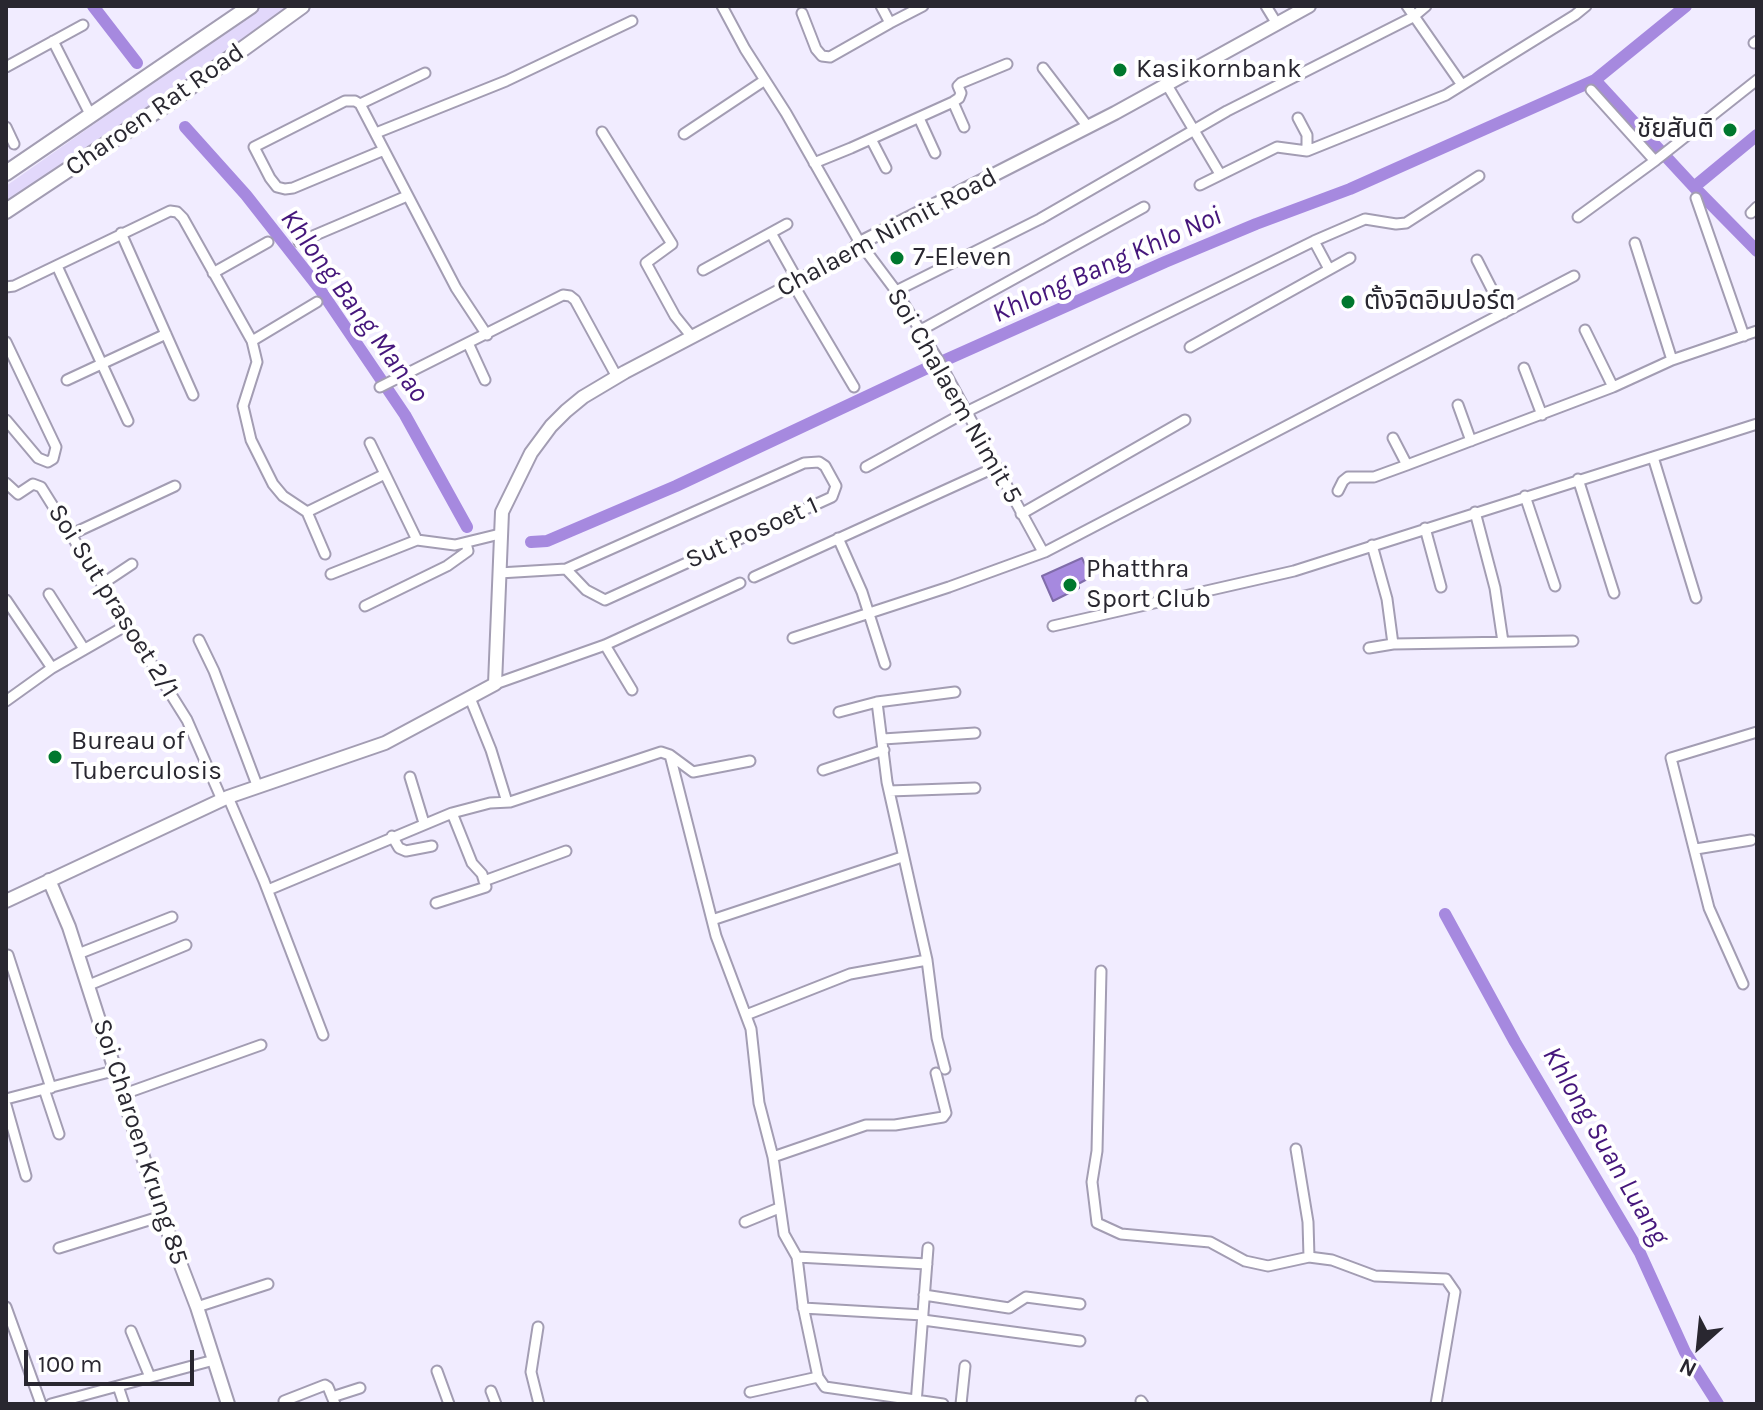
<!DOCTYPE html>
<meta charset="utf-8">
<style>
body{margin:0}
#map{position:relative;width:1763px;height:1410px;overflow:hidden;background:#f1ecff;font-family:Karla,sans-serif}
canvas{display:block}
.frame{position:absolute;inset:0;border:8px solid #292730;pointer-events:none}
.north{position:absolute;left:1659px;top:1306px;width:80px;height:80px;-webkit-text-stroke:6px #fff;paint-order:stroke;rotate:207deg;font-size:22px;font-weight:700;line-height:32px;text-align:center;color:#292730}
.north::after{content:'';display:block;margin:auto;width:28px;height:36px;background:#292730;clip-path:polygon(50% 0,100% 100%,50% 72%,0 100%)}
.scale{position:absolute;left:24px;top:1350px;width:170px;height:36px;box-sizing:border-box;border:4px solid #292730;border-top:0;padding-left:10px;font-size:24px;line-height:28px;white-space:nowrap;color:#292730;-webkit-text-stroke:6px #fff;paint-order:stroke}
</style>
<div id="map">
<canvas width="1763" height="1410"></canvas>
<div class="frame"></div>
<div class="north">N</div>
<div class="scale">100 m</div>
</div>
<script>
const c = document.querySelector('canvas').getContext('2d');
c.lineJoin = 'round';
function fill(path, color) { c.fillStyle = color; c.fill(path, 'evenodd'); }
const toPath = rows => new Path2D(rows.map(r => 'M' + r).join(''));
function strokePath(path, color, width, dash) { c.strokeStyle = color; c.lineWidth = width; c.lineCap = dash ? 'butt' : 'round'; c.setLineDash(dash || []); c.stroke(path); }
function label(font, color, halo, rows, align = 'center') {
  c.font = font + ' Karla,"Noto Sans Thai",sans-serif'; c.lineWidth = 8; c.setLineDash([]); c.textBaseline = 'middle'; c.strokeStyle = halo; c.fillStyle = color; for (const [text, x, y, turn = 0] of rows) {
    c.save(); c.translate(x, y); c.rotate((+turn || 0) * Math.PI / 180); c.textAlign = isNaN(turn) ? turn : align; if (halo) c.strokeText(text, 0, 0); c.fillText(text, 0, 0); c.restore();
  }
}
fill(toPath([
 [262,6,288,6,135,116,6,203,6,186]
]), '#e2d8fb');
const water = toPath([
 [1082,558,1091,577,1078,584,1079,588,1053,601,1042,576,1082,558]
]);
fill(water, '#a689df');
strokePath(water, '#806caa', 2);
strokePath(toPath([
 [93,6,137,63],
 [1595,80,1694,187,1757,251],
 [185,127,246,195,319,288,405,415,467,527],
 [1694,187,1757,135],
 [531,542,547,541,676,486,923,370,1165,262,1256,224,1350,189,1595,80,1686,6],
 [1445,914,1515,1042,1640,1253,1685,1352,1718,1404]
]), '#a689df', 12);
const minor = toPath([
 [722,6,745,49,786,113,860,243,896,291,940,363,1043,552],
 [881,6,890,23,923,6],
 [1266,6,1277,24],
 [1407,6,1462,85],
 [802,13,816,49,822,56,830,57,890,23],
 [53,41,91,116],
 [1754,43,1757,41],
 [6,67,83,25],
 [1043,68,1088,127],
 [1167,85,1220,174],
 [1591,90,1655,161],
 [953,102,964,127],
 [360,104,425,73],
 [919,118,935,153],
 [1298,118,1307,135,1307,151],
 [6,127,14,144],
 [602,132,672,244,646,263,675,316,692,337],
 [376,133,506,81,632,21],
 [684,134,765,80],
 [871,139,886,168],
 [384,150,293,188,285,189,277,187,270,178,254,147,345,101,355,101,360,104,456,288,487,335],
 [814,163,851,148,953,102,959,98,961,93,958,86,961,83,1007,64],
 [1200,185,1277,147,1307,151,1446,95,1575,15,1586,6],
 [1696,198,1744,336],
 [1751,213,1757,207],
 [1578,217,1656,160,1757,80],
 [121,233,193,395],
 [771,233,798,281],
 [1314,241,1329,269],
 [299,242,407,196],
 [1635,243,1672,360],
 [1477,260,1504,313],
 [57,266,128,421],
 [703,270,787,224],
 [213,273,268,242],
 [793,284,854,387],
 [6,287,14,286,170,211,177,212,183,218,252,341,257,362,243,406,251,440,273,484,283,496,307,512,325,554],
 [896,291,1040,219,1227,111,1413,17,1426,6],
 [921,330,1144,207],
 [1585,330,1613,387],
 [252,341,317,302],
 [6,342,56,447,53,459,48,462,38,458,6,420],
 [468,343,485,380],
 [1190,347,1350,258],
 [1524,368,1542,415],
 [67,380,166,334],
 [380,387,563,295,570,296,575,300,617,377],
 [1458,405,1471,441],
 [1393,438,1407,465],
 [1653,457,1696,598],
 [866,467,966,412,1314,241,1365,219,1396,224,1406,223,1479,176],
 [1578,479,1614,593],
 [6,483,18,494,33,484,41,487,187,720,222,800],
 [1338,491,1343,481,1348,477,1374,477,1407,465,1613,387,1672,360,1757,331],
 [1525,496,1555,586],
 [307,512,385,474],
 [1475,512,1495,588,1503,642],
 [1021,514,1185,420],
 [1425,528,1441,587],
 [72,534,175,486],
 [838,538,862,592,885,664],
 [417,540,455,545,500,534],
 [1372,545,1387,599,1393,644],
 [499,573,566,569,804,463,819,462,825,466,836,486,832,497,605,600,586,590,566,569],
 [331,574,417,540,370,443],
 [754,577,996,467],
 [102,584,132,564],
 [49,594,84,649],
 [6,600,52,668],
 [365,606,447,566,468,551,466,543],
 [1053,626,1294,571,1757,424],
 [793,638,949,587,1045,552,1574,276],
 [199,640,214,671,257,785],
 [605,645,632,690],
 [1369,648,1393,644,1573,641],
 [495,684,605,645,740,583],
 [470,698,491,750,507,802],
 [6,701,52,668,127,625],
 [839,712,877,702],
 [883,739,975,733],
 [670,755,716,936,751,1029,759,1103,773,1157,784,1234,797,1257,803,1306,818,1377,750,1392],
 [823,770,884,750],
 [410,777,424,823],
 [889,791,975,788],
 [228,797,264,881,323,1035],
 [392,836,399,848,406,851,432,846],
 [1696,849,1751,840],
 [484,881,566,851],
 [268,890,452,813,490,803,510,802,661,752,670,755,693,772,750,761],
 [436,903,486,887,482,874,472,863,452,813],
 [712,920,902,857],
 [78,954,172,917],
 [8,955,51,1088],
 [1101,971,1097,1151,1092,1182,1097,1223,1121,1234,1210,1242,1245,1261,1268,1266,1309,1257,1332,1260,1375,1276,1446,1279,1455,1292,1436,1404],
 [1743,984,1709,908,1671,758,1757,732],
 [89,985,186,945],
 [746,1015,850,974,927,960],
 [945,1069,937,1038,927,960,887,782,877,702,955,692],
 [44,1089,59,1134],
 [124,1094,261,1045],
 [6,1099,117,1070],
 [6,1105,26,1176],
 [1296,1149,1308,1222,1309,1257],
 [773,1157,866,1125,895,1125,943,1117,946,1113,936,1073],
 [745,1222,779,1208],
 [59,1248,162,1216],
 [797,1257,927,1264],
 [924,1295,1009,1308,1026,1297,1080,1304],
 [6,1307,41,1404],
 [197,1307,268,1284],
 [803,1308,923,1315],
 [923,1320,1080,1341],
 [538,1327,531,1372,539,1404],
 [131,1331,150,1377],
 [437,1371,449,1404],
 [818,1377,825,1387,943,1404],
 [118,1386,124,1404],
 [491,1391,496,1404],
 [332,1397,360,1388],
 [284,1401,325,1385,328,1387,335,1404],
 [1141,1401,1143,1404],
 [51,1404,214,1360],
 [916,1404,928,1248],
 [961,1404,965,1366]
]);
const tertiary = toPath([
 [49,880,69,927,162,1216,197,1307,228,1404],
 [6,901,228,797,385,743,495,684,502,512,531,453,551,426,566,411,583,397,625,372,850,254,860,243,1115,113,1309,6]
]);
const primary = toPath([
 [6,173,251,6],
 [6,211,164,106,302,6]
]);
strokePath(minor, '#a39db3', 13);
strokePath(tertiary, '#a39db3', 16);
strokePath(primary, '#a39db3', 18);
strokePath(minor, '#fff', 9);
strokePath(tertiary, '#fff', 12);
strokePath(primary, '#fff', 14);
for (const [x, y, r, color] of [
 [1120,70,8,"#00782e"],
 [1730,130,8,"#00782e"],
 [897,258,8,"#00782e"],
 [1348,302,8,"#00782e"],
 [1070,585,8,"#00782e"],
 [55,757,8,"#00782e"]
]) { const dot = new Path2D(); dot.arc(x, y, r, 0, 2 * Math.PI); c.fillStyle = color; c.fill(dot); strokePath(dot, '#fff', 3); }
label('26px', '#292730', '#fff', [
 ["Kasikornbank",1136,70],
 ["ชัยสันติ",1714,130,"right"],
 ["7-Eleven",913,258],
 ["ตั้งจิตอิมปอร์ต",1364,302],
 ["Phatthra",1086,570],
 ["Sport Club",1086,600],
 ["Bureau of",71,742],
 ["Tuberculosis",71,772]
], 'left');
label('26px', '#292730', '#fff', [
 ["Charoen Rat Road",155,110,-35],
 ["Chalaem Nimit Road",887,233,-28],
 ["Soi Chalaem Nimit 5",954,396,60],
 ["Sut Posoet 1",752,533,-24],
 ["Soi Sut prasoet 2/1",113,601,58],
 ["Soi Charoen Krung 85",140,1142,72]
]);
label('italic 28px', '#45167b', '#fff', [
 ["Khlong Bang Khlo Noi",1107,265,-24],
 ["Khlong Bang Manao",354,306,54],
 ["Khlong Suan Luang",1605,1146,60]
]);
</script>
